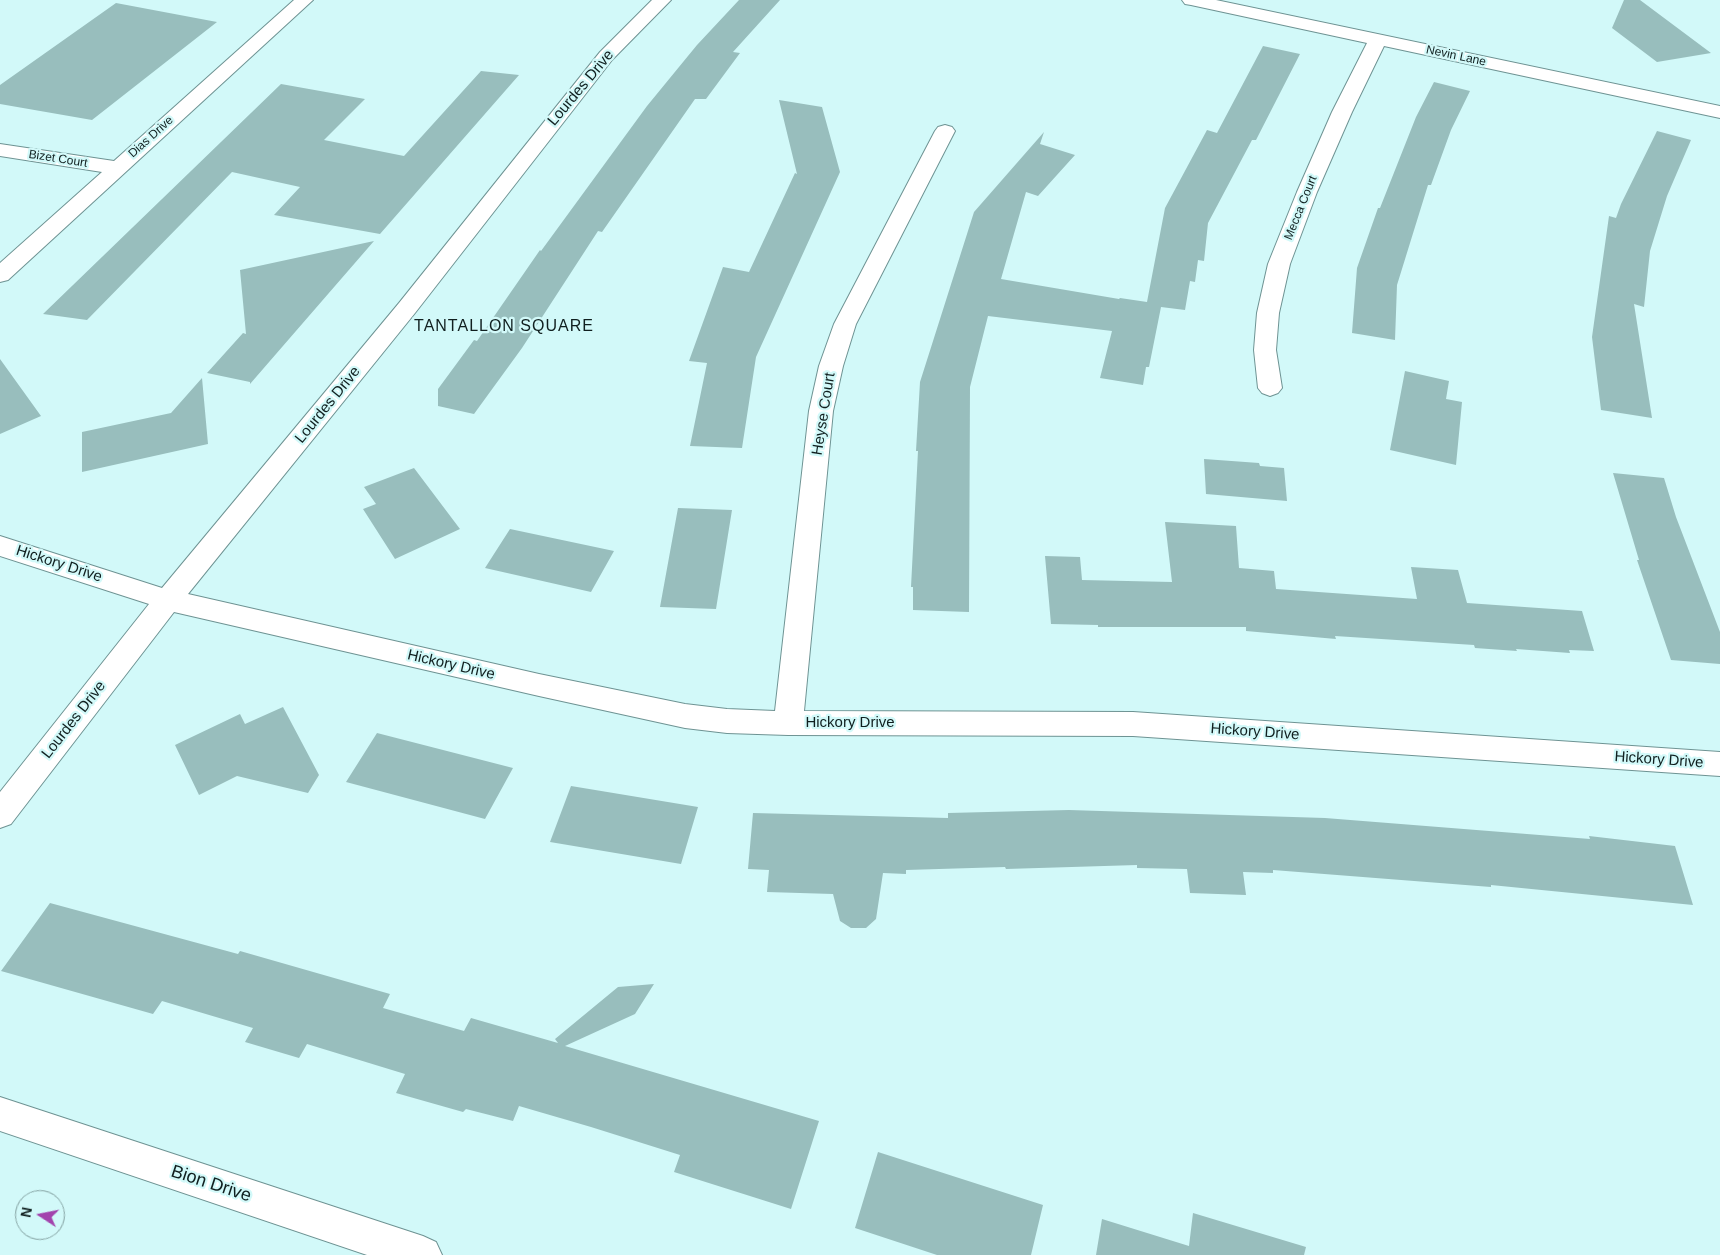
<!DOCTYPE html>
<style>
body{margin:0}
#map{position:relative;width:1720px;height:1255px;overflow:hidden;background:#d2f9f9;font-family:Arial,sans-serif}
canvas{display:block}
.north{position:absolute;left:15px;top:1190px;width:50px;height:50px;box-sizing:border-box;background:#d2f9f9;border:1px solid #84a2a2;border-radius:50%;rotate:281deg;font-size:14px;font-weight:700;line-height:20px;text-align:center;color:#101f1f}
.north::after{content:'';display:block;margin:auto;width:18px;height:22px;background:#a244ad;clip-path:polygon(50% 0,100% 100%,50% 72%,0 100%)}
</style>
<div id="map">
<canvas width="1720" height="1255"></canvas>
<div class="north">N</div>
</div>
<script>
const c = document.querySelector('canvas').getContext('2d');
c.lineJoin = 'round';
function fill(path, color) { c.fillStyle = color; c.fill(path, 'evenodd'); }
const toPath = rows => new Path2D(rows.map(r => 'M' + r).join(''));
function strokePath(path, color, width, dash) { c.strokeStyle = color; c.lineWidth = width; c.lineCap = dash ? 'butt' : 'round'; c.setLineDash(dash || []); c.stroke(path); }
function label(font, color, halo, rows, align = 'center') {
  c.font = font + ' Arial,sans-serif'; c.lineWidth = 4.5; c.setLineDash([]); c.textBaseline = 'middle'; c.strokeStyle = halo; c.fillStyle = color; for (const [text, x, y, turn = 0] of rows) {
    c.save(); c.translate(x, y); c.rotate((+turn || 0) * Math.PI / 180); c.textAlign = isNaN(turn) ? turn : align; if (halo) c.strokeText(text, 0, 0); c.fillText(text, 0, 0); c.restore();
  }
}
fill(toPath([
 [739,0,780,0,733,52,740,53,706,99,695,99,602,232,598,231,522,348,474,414,438,406,438,389,474,340,477,341,540,250,541,251,647,106,697,45],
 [1624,0,1640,0,1711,53,1657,62,1612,28],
 [116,3,217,22,92,120,0,104,0,85],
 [1263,46,1300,54,1256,140,1252,140,1208,223,1204,261,1198,260,1195,282,1190,281,1185,310,1161,307,1149,367,1146,367,1143,385,1100,378,1112,331,988,316,970,387,969,612,913,610,913,587,911,587,918,451,916,451,920,382,974,212,1044,132,1040,144,1075,155,1038,196,1026,192,1001,279,1119,299,1120,298,1147,302,1165,208,1207,130,1217,133],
 [481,71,519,75,380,234,274,215,300,187,232,172,87,320,43,314,281,84,365,99,324,140,404,156],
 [1434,82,1470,91,1451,130,1431,185,1428,185,1397,285,1395,340,1352,333,1357,268,1378,208,1380,208,1416,117],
 [779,100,822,107,840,172,756,357,742,448,690,446,707,363,689,361,723,267,749,272,795,173,797,174],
 [1657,131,1691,140,1667,196,1650,251,1644,307,1634,304,1652,418,1601,410,1592,337,1609,216,1616,218,1621,204],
 [374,241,250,384,250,382,207,373,243,333,246,334,240,270],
 [0,359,41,416,0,434],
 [1405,371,1449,381,1446,399,1462,402,1456,465,1390,450],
 [202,378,208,444,82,472,82,432,171,413],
 [1204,459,1259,463,1260,466,1284,468,1287,501,1206,494],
 [414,468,460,529,395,559,363,509,376,504,364,487],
 [1613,473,1664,478,1676,517,1720,632,1720,664,1671,660,1637,560,1639,560],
 [678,508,732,510,716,609,660,607],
 [1165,522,1236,526,1239,568,1274,571,1276,589,1417,599,1411,567,1458,570,1467,603,1582,611,1594,651,1569,650,1570,653,1516,649,1517,651,1475,648,1474,645,1335,636,1336,639,1246,631,1246,627,1098,627,1098,625,1051,624,1045,556,1080,557,1082,580,1172,582],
 [510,529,614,551,591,592,485,568],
 [283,707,319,775,308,793,237,776,199,795,175,745,240,714,245,724],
 [377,733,513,768,485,819,346,782],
 [571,786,698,807,681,864,550,842],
 [1069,810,1325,818,1590,839,1589,836,1675,846,1693,905,1491,885,1491,887,1273,870,1273,873,1243,872,1246,895,1190,893,1187,869,1137,868,1137,865,1006,869,1005,867,906,870,906,874,883,873,876,919,866,928,851,928,840,921,833,894,767,892,769,870,748,869,753,813,948,818,948,813],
 [50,903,238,954,240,951,390,994,383,1008,464,1031,471,1018,558,1043,555,1039,618,987,654,984,635,1014,565,1046,819,1121,791,1209,674,1172,680,1155,591,1127,519,1106,513,1121,466,1109,463,1112,396,1093,405,1074,307,1044,299,1058,245,1042,253,1028,162,1001,153,1014,1,971],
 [878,1152,1043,1205,1031,1255,937,1255,855,1228],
 [1193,1213,1306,1247,1304,1255,1096,1255,1102,1219,1189,1246]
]), '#98bebd');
const street = toPath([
 [294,0,313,0,8,280,0,282,0,263,102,172,0,156,0,144,114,161,294,0],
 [652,0,671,0,612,60,415,313,188,594,539,674,685,704,727,709,775,711,809,411,819,366,834,324,935,131,938,127,945,125,952,127,955,131,856,324,843,366,833,411,804,711,1133,712,1720,752,1720,776,1133,736,788,735,727,733,685,728,539,696,174,612,11,824,0,828,0,792,149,604,0,556,0,536,162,588,399,303,600,52,652,0],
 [1182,0,1216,0,1720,106,1720,118,1384,46,1352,112,1317,192,1290,264,1279,313,1276,350,1282,388,1278,393,1270,396,1262,393,1258,388,1254,350,1257,313,1268,264,1297,192,1332,112,1367,43,1191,5,1185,4,1182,0],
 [0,1097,423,1236,436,1242,442,1255,367,1255,0,1131,0,1097]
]);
strokePath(street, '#6e9393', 2);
fill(street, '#fff');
label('12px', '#101f1f', '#d2f9f9', [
 ["Nevin Lane",1456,56,12],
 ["Dias Drive",151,137,-42],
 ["Bizet Court",58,159,9],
 ["Mecca Court",1301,208,-68]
]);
label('15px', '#101f1f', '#d2f9f9', [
 ["Lourdes Drive",581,88,-50],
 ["Lourdes Drive",328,405,-51],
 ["Heyse Court",824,414,-81],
 ["Hickory Drive",59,564,18],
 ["Hickory Drive",451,665,13],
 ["Lourdes Drive",74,720,-52],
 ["Hickory Drive",850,723],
 ["Hickory Drive",1255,732,4],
 ["Hickory Drive",1659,760,4]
]);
c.letterSpacing = '1px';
label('16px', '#101f1f', '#d2f9f9', [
 ["TANTALLON SQUARE",504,327]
]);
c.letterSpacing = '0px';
label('18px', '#101f1f', '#d2f9f9', [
 ["Bion Drive",211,1184,18]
]);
</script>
